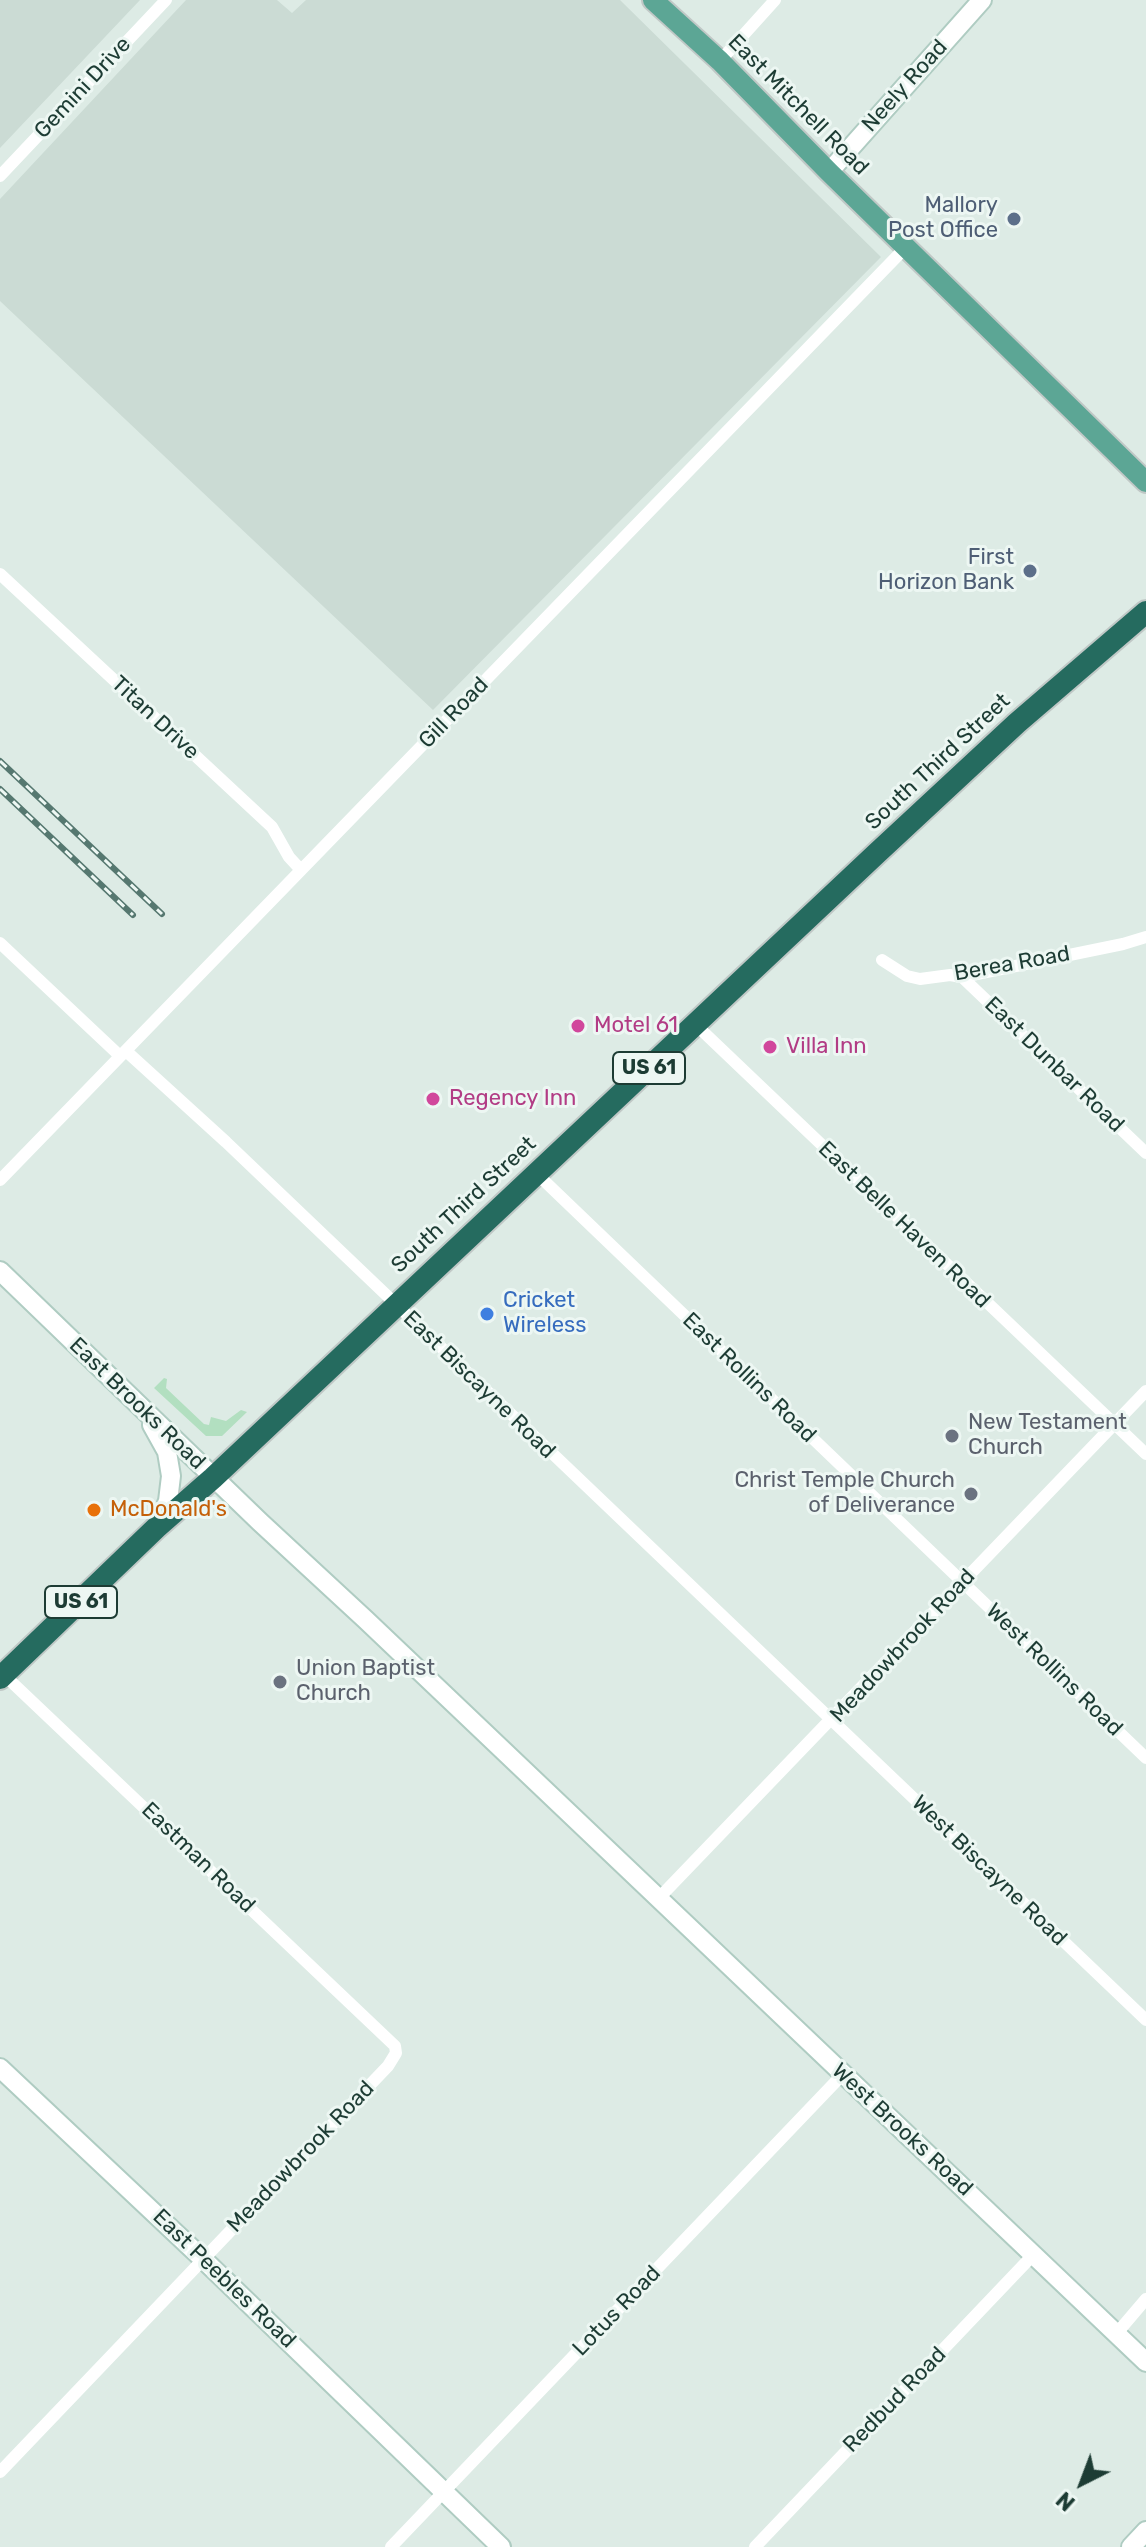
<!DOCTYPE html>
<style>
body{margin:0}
#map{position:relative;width:1146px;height:2547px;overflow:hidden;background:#ddebe5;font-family:Rubik,sans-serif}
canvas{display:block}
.north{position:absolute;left:1042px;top:2443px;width:80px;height:80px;-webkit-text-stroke:6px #edf7f3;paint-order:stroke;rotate:222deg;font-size:22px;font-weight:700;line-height:32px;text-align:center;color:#1d3c34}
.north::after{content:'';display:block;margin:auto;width:28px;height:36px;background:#1d3c34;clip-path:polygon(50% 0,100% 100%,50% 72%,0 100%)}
</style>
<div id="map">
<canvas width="1146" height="2547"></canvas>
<div class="north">N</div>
</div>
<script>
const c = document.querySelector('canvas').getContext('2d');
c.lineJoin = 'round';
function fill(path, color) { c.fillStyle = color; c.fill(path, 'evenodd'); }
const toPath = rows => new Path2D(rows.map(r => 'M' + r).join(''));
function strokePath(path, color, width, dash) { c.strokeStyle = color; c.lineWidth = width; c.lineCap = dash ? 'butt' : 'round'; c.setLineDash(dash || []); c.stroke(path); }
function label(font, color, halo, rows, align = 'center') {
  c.font = font + ' Rubik,sans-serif'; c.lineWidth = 6; c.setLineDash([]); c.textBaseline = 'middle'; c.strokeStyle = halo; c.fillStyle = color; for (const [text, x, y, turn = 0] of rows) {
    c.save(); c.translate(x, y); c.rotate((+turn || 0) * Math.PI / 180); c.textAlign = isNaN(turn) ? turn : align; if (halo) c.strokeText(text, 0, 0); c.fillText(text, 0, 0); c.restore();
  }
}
fill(toPath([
 [0,0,140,0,0,148],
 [186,0,277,0,292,13,306,0,620,0,881,257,433,710,0,301,0,199]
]), '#cbdbd4');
fill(toPath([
 [164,1378,167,1379,166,1388,204,1424,209,1425,211,1417,226,1421,241,1410,247,1412,222,1436,206,1436,154,1388]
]), '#b2dfc0');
const secondary = toPath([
 [829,172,982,0],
 [0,1271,260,1522,366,1620,1146,2362],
 [152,1425,167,1452,171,1476,168,1501,158,1525],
 [0,2068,203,2259,501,2547],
 [1131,2547,1146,2531]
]);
const primary = toPath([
 [653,0,720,61,829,172,1146,482]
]);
const highway = toPath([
 [0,1678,156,1528,213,1478,876,854,1017,723,1146,612]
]);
strokePath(secondary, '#afccc2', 22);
strokePath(primary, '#c0c8c6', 24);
strokePath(highway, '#c0c8c6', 26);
strokePath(toPath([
 [720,61,775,0],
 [0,176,166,0],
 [0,574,272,827,289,857,301,870],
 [0,943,120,1056],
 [882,960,907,976,920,979,950,975,962,977,1123,944,1146,937],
 [962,977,1146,1153],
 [695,1024,1146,1454],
 [126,1051,226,1142,1146,2020],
 [536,1173,1146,1758],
 [0,1180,907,246],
 [658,1899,1146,1391],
 [1117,2333,1146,2299],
 [0,2472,388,2066,396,2053,395,2046,0,1671],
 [391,2547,843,2074],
 [755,2547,1034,2254]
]), '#fff', 12);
strokePath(secondary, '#fff', 18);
strokePath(primary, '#5ca695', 20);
strokePath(highway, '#256b5f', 22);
const rail = toPath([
 [0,761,162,914],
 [0,789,133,915]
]);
strokePath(rail, '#567870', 6);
strokePath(rail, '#edf7f3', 3, [9]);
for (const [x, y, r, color] of [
 [1014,219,8,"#5c6f8a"],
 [1030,571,8,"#5c6f8a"],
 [578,1026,8,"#d1479c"],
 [770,1047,8,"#d1479c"],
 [433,1099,8,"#d1479c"],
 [487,1314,8,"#3f7fe0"],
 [952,1436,8,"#6b7280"],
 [971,1494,8,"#6b7280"],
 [94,1510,8,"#e8710a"],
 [280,1682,8,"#6b7280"]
]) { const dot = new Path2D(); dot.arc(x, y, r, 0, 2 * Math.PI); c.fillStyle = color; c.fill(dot); strokePath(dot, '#edf7f3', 3); }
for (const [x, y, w] of [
 [649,1068,72],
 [81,1602,72]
]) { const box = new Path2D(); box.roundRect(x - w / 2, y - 16, w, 32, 6); c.fillStyle = '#edf7f3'; c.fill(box); strokePath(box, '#1d3c34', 2); }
label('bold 20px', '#1d3c34', null, [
 ["US 61",649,1068],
 ["US 61",81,1602]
]);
label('22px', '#1d3c34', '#edf7f3', [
 ["Neely Road",905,86,-48],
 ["Gemini Drive",83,88,-47],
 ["East Mitchell Road",798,105,45],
 ["Gill Road",454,713,-46],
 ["Titan Drive",155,718,43],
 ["South Third Street",938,762,-43],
 ["Berea Road",1012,964,-10],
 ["East Dunbar Road",1054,1065,44],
 ["South Third Street",464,1205,-43],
 ["East Belle Haven Road",904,1225,44],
 ["East Rollins Road",749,1378,44],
 ["East Biscayne Road",479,1385,44],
 ["East Brooks Road",137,1404,44],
 ["Meadowbrook Road",903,1646,-47],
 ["West Rollins Road",1054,1670,44],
 ["Eastman Road",198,1858,44],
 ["West Biscayne Road",989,1871,44],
 ["West Brooks Road",902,2130,43],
 ["Meadowbrook Road",301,2157,-46],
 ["East Peebles Road",224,2279,44],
 ["Lotus Road",617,2311,-46],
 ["Redbud Road",895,2400,-46]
]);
label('22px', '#4e5e75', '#edf7f3', [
 ["Mallory",998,206],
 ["Post Office",998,231],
 ["First",1014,558],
 ["Horizon Bank",1014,583]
], 'right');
label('22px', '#b23c85', '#edf7f3', [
 ["Motel 61",594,1026],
 ["Villa Inn",786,1047],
 ["Regency Inn",449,1099]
], 'left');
label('22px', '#366cbe', '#edf7f3', [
 ["Cricket",503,1301],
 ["Wireless",503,1326]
], 'left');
label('22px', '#5b616d', '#edf7f3', [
 ["New Testament",968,1423],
 ["Church",968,1448],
 ["Christ Temple Church",955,1481,"right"],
 ["of Deliverance",955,1506,"right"],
 ["Union Baptist",296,1669],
 ["Church",296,1694]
], 'left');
label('22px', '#c56008', '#edf7f3', [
 ["McDonald's",110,1510]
], 'left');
</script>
